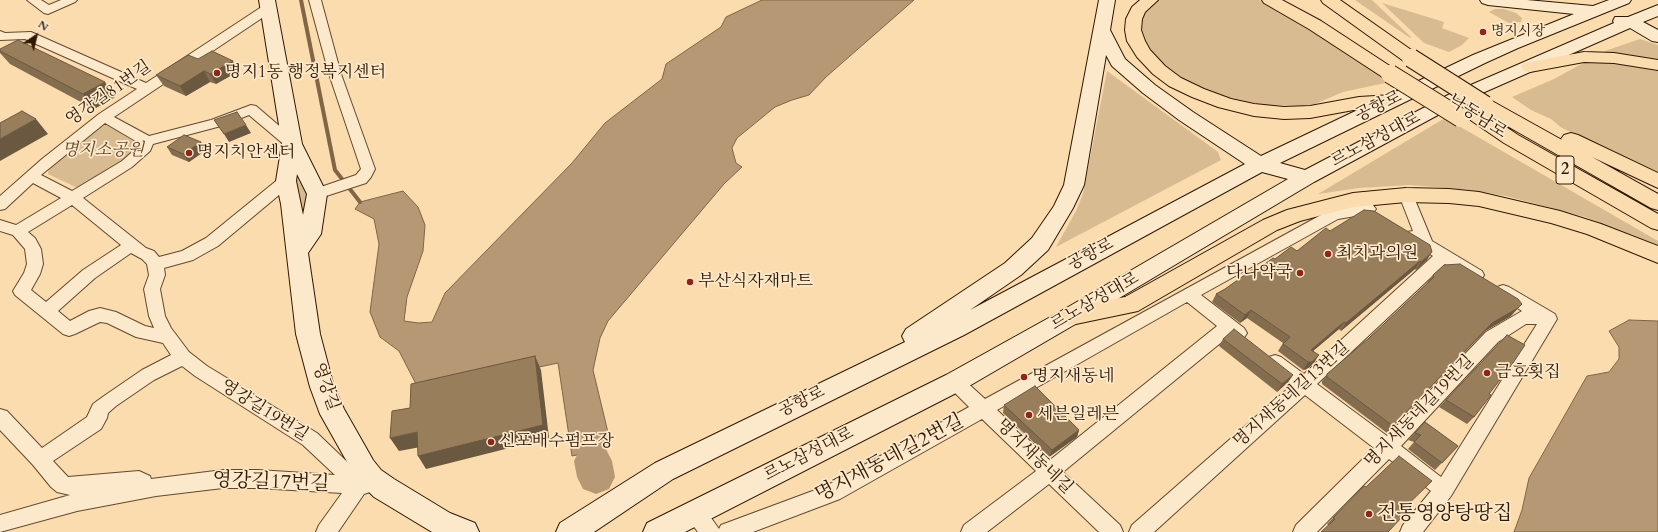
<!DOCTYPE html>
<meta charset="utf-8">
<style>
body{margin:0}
#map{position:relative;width:1658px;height:532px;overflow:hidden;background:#fbdcae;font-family:Cardo,serif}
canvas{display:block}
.north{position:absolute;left:16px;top:16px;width:40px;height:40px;-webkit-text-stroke:3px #fce8ca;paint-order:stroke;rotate:35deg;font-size:11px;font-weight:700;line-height:16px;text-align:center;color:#2f1803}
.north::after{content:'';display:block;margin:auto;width:14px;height:18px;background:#2f1803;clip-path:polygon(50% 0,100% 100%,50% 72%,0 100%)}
</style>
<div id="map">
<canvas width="1658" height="532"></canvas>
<div class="north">N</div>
</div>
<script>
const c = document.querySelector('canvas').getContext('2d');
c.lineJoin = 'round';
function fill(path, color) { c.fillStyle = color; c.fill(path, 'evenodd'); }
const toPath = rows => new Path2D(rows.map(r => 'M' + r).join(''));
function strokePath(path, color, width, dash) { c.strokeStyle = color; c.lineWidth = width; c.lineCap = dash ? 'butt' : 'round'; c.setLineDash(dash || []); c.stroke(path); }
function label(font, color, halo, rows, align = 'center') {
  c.font = font + ' Cardo,"Noto Serif KR",serif'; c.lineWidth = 3.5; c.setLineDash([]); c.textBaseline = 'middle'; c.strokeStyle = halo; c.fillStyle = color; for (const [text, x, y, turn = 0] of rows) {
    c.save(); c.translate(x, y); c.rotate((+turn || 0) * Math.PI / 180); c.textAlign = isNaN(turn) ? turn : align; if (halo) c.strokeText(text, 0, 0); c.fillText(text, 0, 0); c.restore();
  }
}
fill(toPath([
 [1158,0,1259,0,1284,10,1390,82,1343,92,1315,104,1302,106,1256,105,1227,98,1194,86,1175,75,1164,67,1148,50,1142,35,1142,17,1147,9],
 [1355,0,1372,0,1411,37,1410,38],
 [1382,3,1444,22,1442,28,1469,38,1462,45,1449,52,1424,43],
 [1495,9,1504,9,1516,13,1522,18,1521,22,1509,23,1489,12],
 [1640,39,1658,45,1658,61,1604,52,1605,51],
 [1585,62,1615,62,1658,69,1658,173,1640,166,1562,128,1551,119,1531,110,1512,97,1554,79],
 [1107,71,1218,152,1221,160,1056,247,1076,211,1083,194],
 [1445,118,1658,241,1658,246,1585,217,1506,196,1470,190,1410,185,1359,188,1318,194],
 [106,123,136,143,138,148,129,157,82,190,48,174,49,167],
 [295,177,298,179,309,195,304,233]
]), '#d8bb91');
const water = toPath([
 [762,0,914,0,826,77,809,95,792,100,775,107,737,138,732,148,736,163,742,167,724,184,608,321,600,338,593,370,611,445,592,452,572,456,558,363,450,386,417,386,399,351,380,337,370,312,379,244,374,219,355,209,360,202,403,191,418,207,425,225,423,251,407,297,404,321,419,323,432,322,445,293,572,163,605,123,662,79,666,64,721,27,726,17,762,0],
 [1629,320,1658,321,1658,532,1514,532,1522,510,1529,478,1587,376,1609,372,1619,359,1619,347,1609,331,1629,320]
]);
fill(water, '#b69974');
strokePath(water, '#806547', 1);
strokePath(toPath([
 [301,0,335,170,360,202]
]), '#806547', 4);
fill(toPath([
 [593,445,606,449,612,461,615,477,609,489,596,494,583,489,577,477,574,461,580,449,593,445]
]), '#b69974');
const street = toPath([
 [27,0,41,0,49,5,61,0,77,0,75,2,48,14,44,13,27,0],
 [309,0,321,0,341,74,375,169,371,177,366,183,317,199,312,198,310,194,312,190,356,175,361,169,329,74,309,0],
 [267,5,271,6,273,9,271,12,114,117,149,136,211,120,251,105,256,106,297,141,299,144,297,147,292,149,287,147,249,115,221,126,153,144,150,151,132,167,83,198,146,248,154,251,159,257,182,251,206,238,281,177,286,176,291,177,293,181,291,185,218,246,193,260,164,268,165,275,160,289,165,316,171,328,189,352,207,366,317,433,363,477,370,480,373,486,370,492,364,494,338,532,316,532,319,525,342,493,258,488,223,488,156,496,77,511,0,532,0,515,70,495,57,492,51,487,33,465,0,430,0,409,7,411,42,448,87,417,93,404,104,396,142,370,171,355,163,343,136,337,107,323,100,322,75,334,69,336,63,334,15,295,13,291,24,273,27,264,25,249,13,235,0,231,0,220,16,225,61,198,33,183,5,209,0,210,0,196,42,159,99,114,137,89,25,39,0,40,0,31,5,33,31,32,146,83,263,6,267,5],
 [105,123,139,143,139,146,122,161,72,191,41,175,105,123],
 [72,205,121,245,83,270,46,302,31,290,40,274,43,264,41,249,35,238,28,232,72,205],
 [131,253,142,259,147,264,149,275,144,289,149,316,154,328,145,326,116,312,100,308,89,311,70,321,58,311,95,278,131,253],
 [182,366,195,376,303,445,335,475,258,470,223,470,151,479,150,476,139,471,68,477,53,461,101,429,107,418,108,413,116,406,154,380,182,366],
 [1406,190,1411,191,1413,195,1432,241,1482,271,1484,275,1482,279,1476,281,1470,279,1445,264,1317,384,1387,436,1486,332,1522,311,1497,295,1495,291,1497,287,1503,285,1509,287,1555,314,1557,319,1451,496,1423,532,1400,532,1403,525,1431,491,1389,459,1317,532,1293,532,1296,525,1374,448,1305,395,1154,532,1129,532,1132,525,1292,385,1269,367,1266,362,1269,357,1275,355,1281,357,1304,374,1433,256,1407,240,1404,236,1407,232,1413,231,1399,195,1401,191,1406,190],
 [1526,324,1537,324,1441,477,1401,446,1498,342,1526,324],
 [1368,204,1373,205,1376,209,1373,213,1338,219,1201,295,1244,328,1247,333,1244,338,1238,340,1229,336,1063,472,1120,525,1123,532,1099,532,1049,484,987,532,961,532,964,525,1036,471,982,419,840,499,753,532,698,532,688,519,685,512,688,505,695,503,702,505,719,529,721,525,826,486,969,407,949,387,946,382,949,377,955,375,961,377,985,399,1330,210,1368,204],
 [1187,302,1217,326,1050,460,997,410,1187,302]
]);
const secondary = toPath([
 [259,0,275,0,302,144,327,194,321,234,308,253,320,334,334,387,344,409,373,460,381,470,394,479,450,513,475,523,479,532,432,532,374,497,363,486,355,476,320,414,310,387,296,334,281,204,276,181,282,144,259,0],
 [297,174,307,194,303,215,296,181,297,174],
 [1099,0,1115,0,1110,30,1125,59,1155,85,1193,112,1261,156,1473,55,1574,14,1488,5,1482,3,1480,0,1527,0,1593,6,1609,0,1631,0,1629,3,1518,48,1485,63,1280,163,1305,170,1450,94,1614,23,1613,21,1615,17,1628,17,1658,5,1658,16,1643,22,1658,30,1658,42,1652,41,1630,28,1462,102,1314,182,1079,322,964,389,685,532,643,532,647,523,946,375,1063,310,1288,179,1262,172,964,335,673,479,594,532,556,532,560,523,655,463,905,342,902,336,906,329,1005,263,1032,238,1054,206,1064,185,1099,0],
 [1106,55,1112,66,1143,93,1179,120,1245,164,970,310,1021,275,1048,250,1073,208,1084,185,1106,55]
]);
const primary = toPath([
 [1140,0,1158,0,1145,12,1142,19,1141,30,1145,41,1150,50,1165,66,1181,78,1204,89,1231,99,1254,104,1284,107,1310,106,1359,97,1392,95,1398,97,1401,101,1398,105,1392,107,1359,109,1310,118,1284,119,1254,116,1218,107,1192,97,1169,86,1153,74,1137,57,1127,41,1125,30,1126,19,1132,7,1140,0],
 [1262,0,1282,0,1321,21,1396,70,1399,74,1396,78,1390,79,1384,78,1309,29,1264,3,1262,0],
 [1321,0,1340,0,1417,54,1420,58,1417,62,1411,63,1405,62,1323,3,1321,0],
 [1584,52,1614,53,1658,60,1658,70,1614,63,1584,62,1530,72,1524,71,1521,67,1524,63,1530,62,1584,52],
 [1485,99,1492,101,1562,140,1561,139,1564,135,1571,133,1578,135,1658,173,1658,188,1592,157,1658,194,1658,210,1651,208,1488,115,1518,135,1658,214,1658,230,1651,228,1504,143,1466,117,1464,113,1466,109,1473,107,1478,108,1476,105,1478,101,1485,99],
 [1406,188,1449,189,1479,192,1560,211,1601,224,1658,246,1658,263,1587,234,1551,223,1479,206,1449,203,1406,202,1353,207,1300,221,1277,230,1138,311,1071,325,1063,322,1059,316,1063,310,1071,307,1125,297,1263,220,1287,210,1353,193,1406,188]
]);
strokePath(street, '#62492e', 2);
strokePath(secondary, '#2f1803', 2);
strokePath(primary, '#2f1803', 2);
fill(street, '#fce8ca');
fill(secondary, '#fce8ca');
fill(primary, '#fbdcae');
const primaryBridge = toPath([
 [1411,58,1485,105],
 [1390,74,1461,118]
]);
strokePath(primaryBridge, '#2f1803', 20, []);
strokePath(primaryBridge, '#fbdcae', 18);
fill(toPath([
 [0,49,115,97,94,109,10,64,0,53],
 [198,59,239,71,216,84,210,82,186,96,164,86,156,75],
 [167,147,206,150,189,162,172,155],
 [1330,231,1427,260,1416,270,1415,269,1341,331,1339,329,1313,351,1314,363,1307,369,1303,370,1278,351,1283,343,1247,318,1240,323,1212,302,1216,294,1225,289,1275,259,1297,251],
 [1433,275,1511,316,1485,331,1387,433,1322,384,1322,381,1327,374,1369,338,1428,283,1427,283],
 [1507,335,1489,394,1474,417,1467,424,1439,407],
 [1223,339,1293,375,1288,382,1277,392,1219,346],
 [1004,405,1079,430,1077,437,1049,457,1003,413],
 [1425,422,1458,446,1435,470,1408,449,1414,442,1408,440],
 [1399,513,1328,525,1327,524,1333,518]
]), '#846c4f');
fill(toPath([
 [233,61,239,71,216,84,210,74],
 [204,71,210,82,186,96,180,86],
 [105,82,115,97,94,109,83,94],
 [36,119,48,134,0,161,0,139],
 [246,125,251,133,229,142,224,134],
 [201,142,206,150,189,162,183,154],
 [1432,252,1427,260,1416,270,1421,262],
 [1420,261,1415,269,1341,331,1346,323],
 [1522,304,1511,316,1485,331,1387,433,1492,323],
 [1251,310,1247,318,1240,323,1245,315],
 [1344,322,1339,329,1306,357,1311,350],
 [1319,355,1314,363,1307,369,1303,370,1308,362],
 [535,356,541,370,549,438,426,469,418,456],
 [1293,375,1288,382,1277,392,1282,384],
 [1079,430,1077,437,1049,457,1052,450],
 [417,432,426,446,399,451,390,438]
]), '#6b5840');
const building = toPath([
 [18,40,105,82,83,94,0,51,0,49,18,40],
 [212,51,233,61,210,74,204,71,180,86,156,75,188,55,198,59,212,51],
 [22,111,36,119,0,139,0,123,22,111],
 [237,112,246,125,224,134,214,120,237,112],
 [184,135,201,142,183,154,167,147,184,135],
 [1364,210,1374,211,1430,245,1432,252,1421,262,1420,261,1346,323,1344,322,1311,350,1319,355,1312,362,1308,362,1283,344,1290,337,1251,310,1245,315,1216,294,1225,289,1256,267,1258,269,1273,258,1275,259,1291,247,1297,251,1326,228,1330,231,1364,210],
 [1460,264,1518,299,1522,304,1518,308,1492,323,1393,426,1327,377,1327,374,1369,338,1434,277,1433,275,1444,265,1460,264],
 [1234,329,1293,375,1282,384,1223,339,1234,329],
 [1507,335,1525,345,1513,363,1489,394,1491,395,1474,417,1446,400,1507,335],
 [535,356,543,425,418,456,417,432,390,438,392,411,410,408,411,384,535,356],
 [1035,386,1079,430,1052,450,1004,405,1035,386],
 [1425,422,1458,446,1442,463,1414,442,1421,435,1415,433,1425,422],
 [1399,456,1432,481,1399,513,1403,516,1388,532,1321,532,1335,519,1333,518,1364,486,1366,487,1399,456]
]);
fill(building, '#997e5c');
strokePath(building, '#6b5840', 1);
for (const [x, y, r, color] of [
 [1483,32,4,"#8f2418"],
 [217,73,4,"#8f2418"],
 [189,153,4,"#8f2418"],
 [1328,254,4,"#8f2418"],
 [1300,273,4,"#8f2418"],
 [690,282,4,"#8f2418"],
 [1487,373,4,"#8f2418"],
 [1024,377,4,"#8f2418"],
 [1029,415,4,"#8f2418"],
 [491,442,4,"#8f2418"],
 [1369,514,4,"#8f2418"]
]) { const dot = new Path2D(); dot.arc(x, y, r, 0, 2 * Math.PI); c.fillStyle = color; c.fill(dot); strokePath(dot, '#fce8ca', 1.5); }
label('14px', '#2f1803', '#fce8ca', [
 ["명지시장",1491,32]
], 'left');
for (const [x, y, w] of [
 [1565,170,18]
]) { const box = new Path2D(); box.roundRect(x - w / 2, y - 14, w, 28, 3); c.fillStyle = '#fce8ca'; c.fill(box); strokePath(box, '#2f1803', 1); }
label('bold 16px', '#2f1803', null, [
 ["2",1565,170]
]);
label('17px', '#2f1803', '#fce8ca', [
 ["명지1동 행정복지센터",225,73],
 ["명지치안센터",197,153],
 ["최치과의원",1336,254],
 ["다나약국",1292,273,"right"],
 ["부산식자재마트",698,282],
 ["금호횟집",1495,373],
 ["명지새동네",1032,377],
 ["세븐일레븐",1037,415],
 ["신포배수펌프장",499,442]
], 'left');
label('17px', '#2f1803', '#fce8ca', [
 ["영강길81번길",109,94,-35],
 ["공항로",1379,107,-26],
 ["낙동남로",1477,117,33],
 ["르노삼성대로",1376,140,-28],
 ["공항로",1091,255,-28],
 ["르노삼성대로",1095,302,-30],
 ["영강길",325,387,70],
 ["명지새동네길13번길",1292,395,-42],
 ["공항로",802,402,-26],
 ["영강길19번길",264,411,32],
 ["명지새동네길19번길",1420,412,-46],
 ["르노삼성대로",809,455,-27],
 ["명지새동네길",1034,457,44]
]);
label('italic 17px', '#62492e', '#fce8ca', [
 ["명지소공원",103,151]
]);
label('20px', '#2f1803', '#fce8ca', [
 ["명지새동네길2번길",890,459,-28],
 ["영강길17번길",271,483,2]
]);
label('20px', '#2f1803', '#fce8ca', [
 ["전통영양탕땅집",1377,514]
], 'left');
</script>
